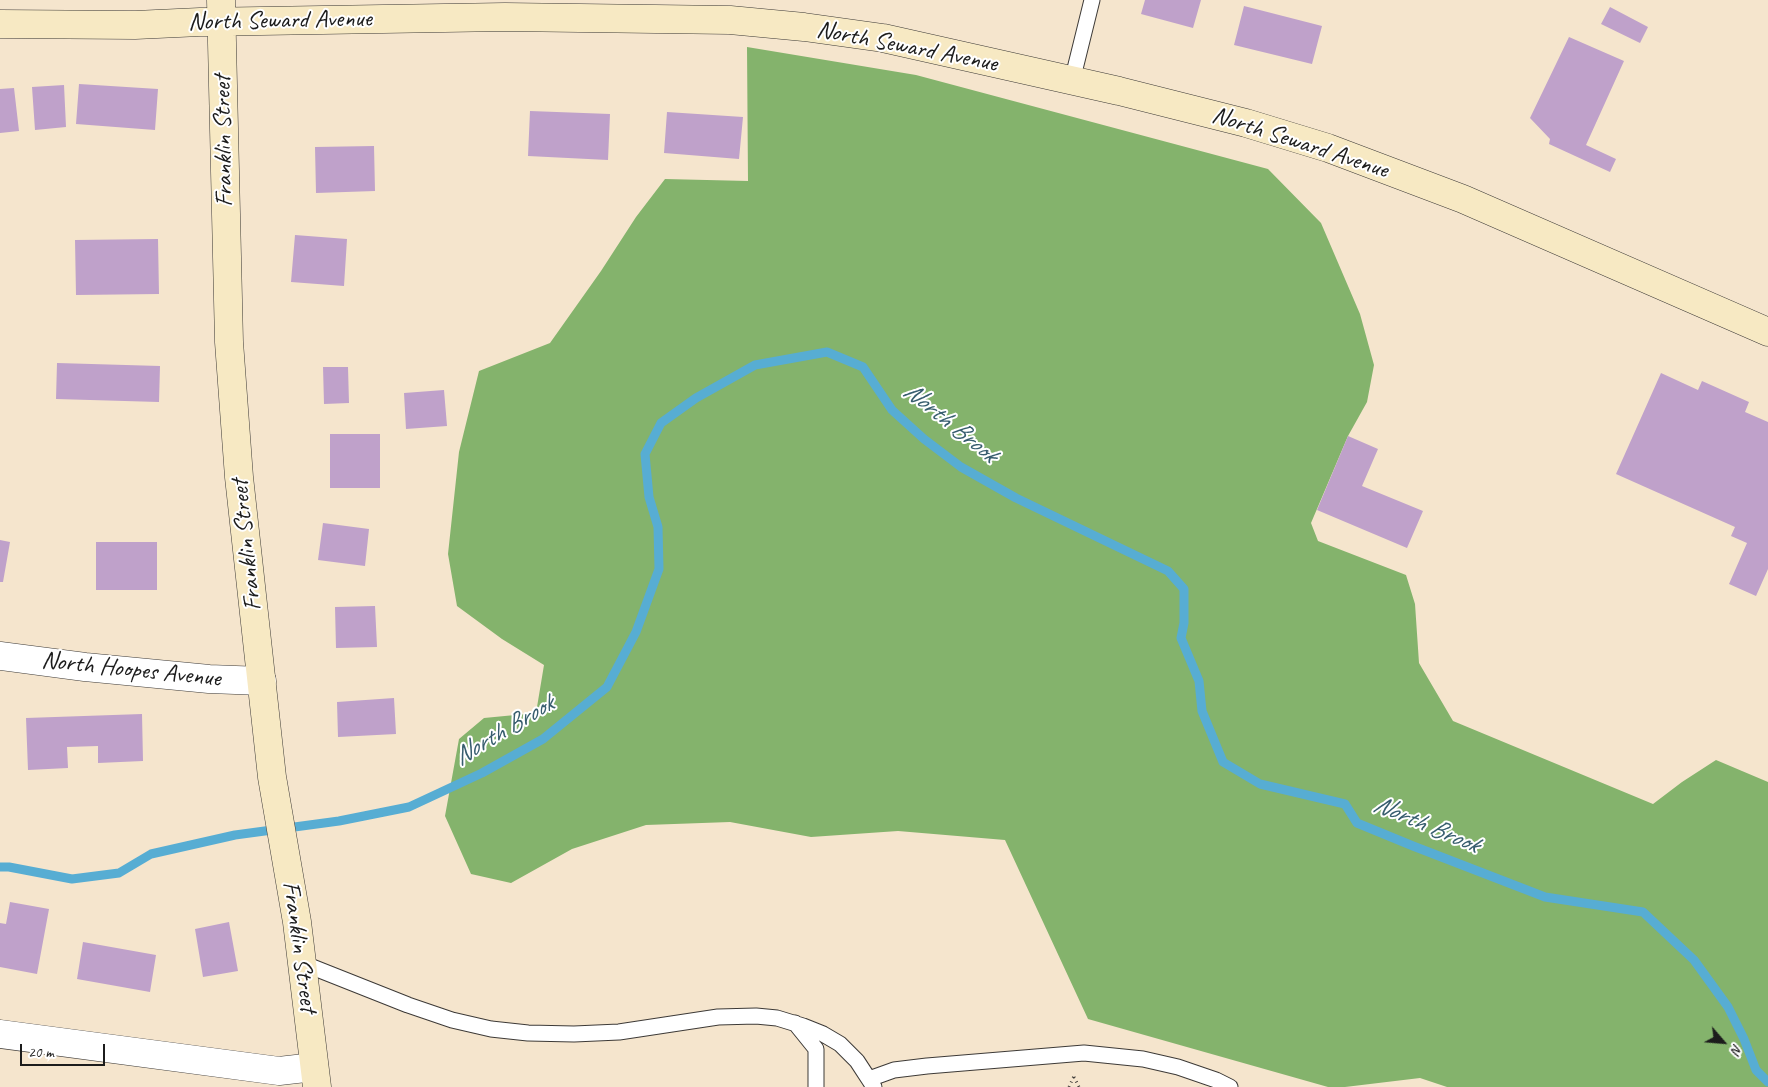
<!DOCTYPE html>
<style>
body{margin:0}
#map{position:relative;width:1768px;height:1087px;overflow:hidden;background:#f5e5cd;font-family:Caveat,sans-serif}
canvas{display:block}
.north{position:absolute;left:1698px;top:1017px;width:50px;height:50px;-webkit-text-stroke:4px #fff;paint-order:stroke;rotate:117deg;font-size:14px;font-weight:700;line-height:20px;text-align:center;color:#1c1c1c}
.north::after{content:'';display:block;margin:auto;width:18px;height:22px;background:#1c1c1c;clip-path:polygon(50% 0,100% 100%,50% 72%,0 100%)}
.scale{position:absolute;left:20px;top:1044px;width:85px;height:22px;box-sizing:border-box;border:2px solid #1c1c1c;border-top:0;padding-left:6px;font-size:15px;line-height:18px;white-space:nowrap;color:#1c1c1c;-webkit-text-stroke:4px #fff;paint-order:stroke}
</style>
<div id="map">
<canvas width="1768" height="1087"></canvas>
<div class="north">N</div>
<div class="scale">20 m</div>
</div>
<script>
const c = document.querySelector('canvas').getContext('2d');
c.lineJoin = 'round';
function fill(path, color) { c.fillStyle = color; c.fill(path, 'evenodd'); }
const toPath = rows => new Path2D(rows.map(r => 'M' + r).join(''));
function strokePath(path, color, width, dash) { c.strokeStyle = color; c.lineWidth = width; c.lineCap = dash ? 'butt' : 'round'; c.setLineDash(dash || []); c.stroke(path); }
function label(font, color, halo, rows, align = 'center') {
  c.font = font + ' Caveat,sans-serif'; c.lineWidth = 4; c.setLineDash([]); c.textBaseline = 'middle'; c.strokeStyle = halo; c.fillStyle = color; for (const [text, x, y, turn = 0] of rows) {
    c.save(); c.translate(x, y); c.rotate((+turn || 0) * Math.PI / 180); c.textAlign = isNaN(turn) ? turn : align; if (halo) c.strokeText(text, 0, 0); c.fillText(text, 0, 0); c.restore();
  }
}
fill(toPath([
 [747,47,916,75,1268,169,1321,223,1360,314,1374,365,1367,402,1348,436,1311,523,1318,541,1406,575,1415,604,1419,663,1453,721,1653,804,1682,782,1716,760,1768,782,1768,1087,1447,1087,1420,1078,1345,1087,1328,1087,1088,1019,1005,840,898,831,811,837,730,822,646,825,572,849,511,883,471,874,445,816,459,739,484,718,536,713,544,665,502,639,457,606,448,554,459,452,479,371,550,343,601,271,636,217,665,179,748,181]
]), '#84b36c');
strokePath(toPath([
 [0,867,9,867,72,879,119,873,151,854,235,835,339,821,409,807,482,773,543,739,607,687,636,632,659,569,658,527,649,497,645,454,661,423,696,398,755,365,827,352,863,367,892,410,924,439,961,467,1016,498,1168,571,1184,589,1184,623,1181,638,1199,681,1202,711,1223,762,1260,784,1345,804,1357,823,1413,846,1545,897,1643,912,1694,960,1728,1007,1744,1039,1756,1070,1768,1082]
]), '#57add3', 9);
fill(toPath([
 [1145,0,1201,0,1193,28,1141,14],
 [1244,6,1322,26,1312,64,1234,45],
 [1610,7,1648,27,1640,43,1601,24],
 [1569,37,1624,61,1586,145,1616,159,1610,172,1549,144,1550,139,1530,118],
 [79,84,158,89,155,130,76,124],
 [64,85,66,127,35,130,32,87],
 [14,88,19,131,0,133,0,89],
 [530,111,610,114,608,160,528,156],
 [667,112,743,117,739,159,664,153],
 [374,146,375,191,316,193,315,147],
 [295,235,347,239,344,286,291,282],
 [158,239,159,294,76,295,75,240],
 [57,363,160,366,159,402,56,399],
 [323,367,348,367,349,403,324,404],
 [1661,373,1698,390,1702,381,1749,402,1745,412,1768,422,1768,569,1756,596,1729,584,1747,543,1731,536,1735,527,1616,474],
 [444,390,447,426,406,429,404,393],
 [330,434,380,434,380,488,330,488],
 [1348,436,1378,449,1362,486,1423,511,1407,548,1317,510],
 [323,523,369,529,365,566,318,560],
 [0,540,10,542,3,582,0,582],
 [96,542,157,542,157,590,96,590],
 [375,606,377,647,336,648,335,607],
 [394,698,396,734,338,737,337,702],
 [142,714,143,761,98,763,98,746,67,747,68,768,28,770,26,718],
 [10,902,49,909,37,974,0,967,0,923,6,924],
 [229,922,238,971,203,977,195,929],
 [83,942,156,955,150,992,77,979]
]), '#bfa1ca');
const lane = toPath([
 [1072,81,1092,0],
 [302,963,408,1005,452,1020,491,1029,528,1033,574,1034,619,1032,718,1017,756,1016,777,1018,803,1026,823,1034,840,1044,857,1061,874,1087],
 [795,1023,816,1049,816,1087],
 [869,1079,894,1070,927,1066,1084,1053,1143,1059,1178,1067,1216,1080,1230,1087]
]);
const street = toPath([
 [0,656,85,667,209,679,262,681],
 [0,1034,279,1071,314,1067]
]);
const secondary = toPath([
 [221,0,229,342,239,477,272,777,297,922,317,1087],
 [0,24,135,25,200,22,505,17,730,20,804,27,883,38,1119,91,1246,123,1328,148,1463,199,1768,332]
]);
strokePath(lane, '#3d3a37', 17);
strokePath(street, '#3d3a37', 29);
strokePath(secondary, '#3d3a37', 29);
strokePath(toPath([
 [1074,1077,1079,1087],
 [1069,1087,1074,1076]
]), '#3d3a37', 3, [1, 4]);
strokePath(lane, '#fff', 15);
strokePath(street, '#fff', 28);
strokePath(secondary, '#f7e9c3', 28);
label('25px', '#1c1c1c', '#fff', [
 ["North Seward Avenue",280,21,-1],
 ["North Seward Avenue",907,47,11],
 ["Franklin Street",224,141,-91],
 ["North Seward Avenue",1300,143,18],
 ["Franklin Street",247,545,-96],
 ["North Hoopes Avenue",131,670,6],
 ["Franklin Street",299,947,82]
]);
label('italic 26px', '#375d6e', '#fff', [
 ["North Brook",950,423,39],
 ["North Brook",504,731,-31],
 ["North Brook",1426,825,23]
]);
</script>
